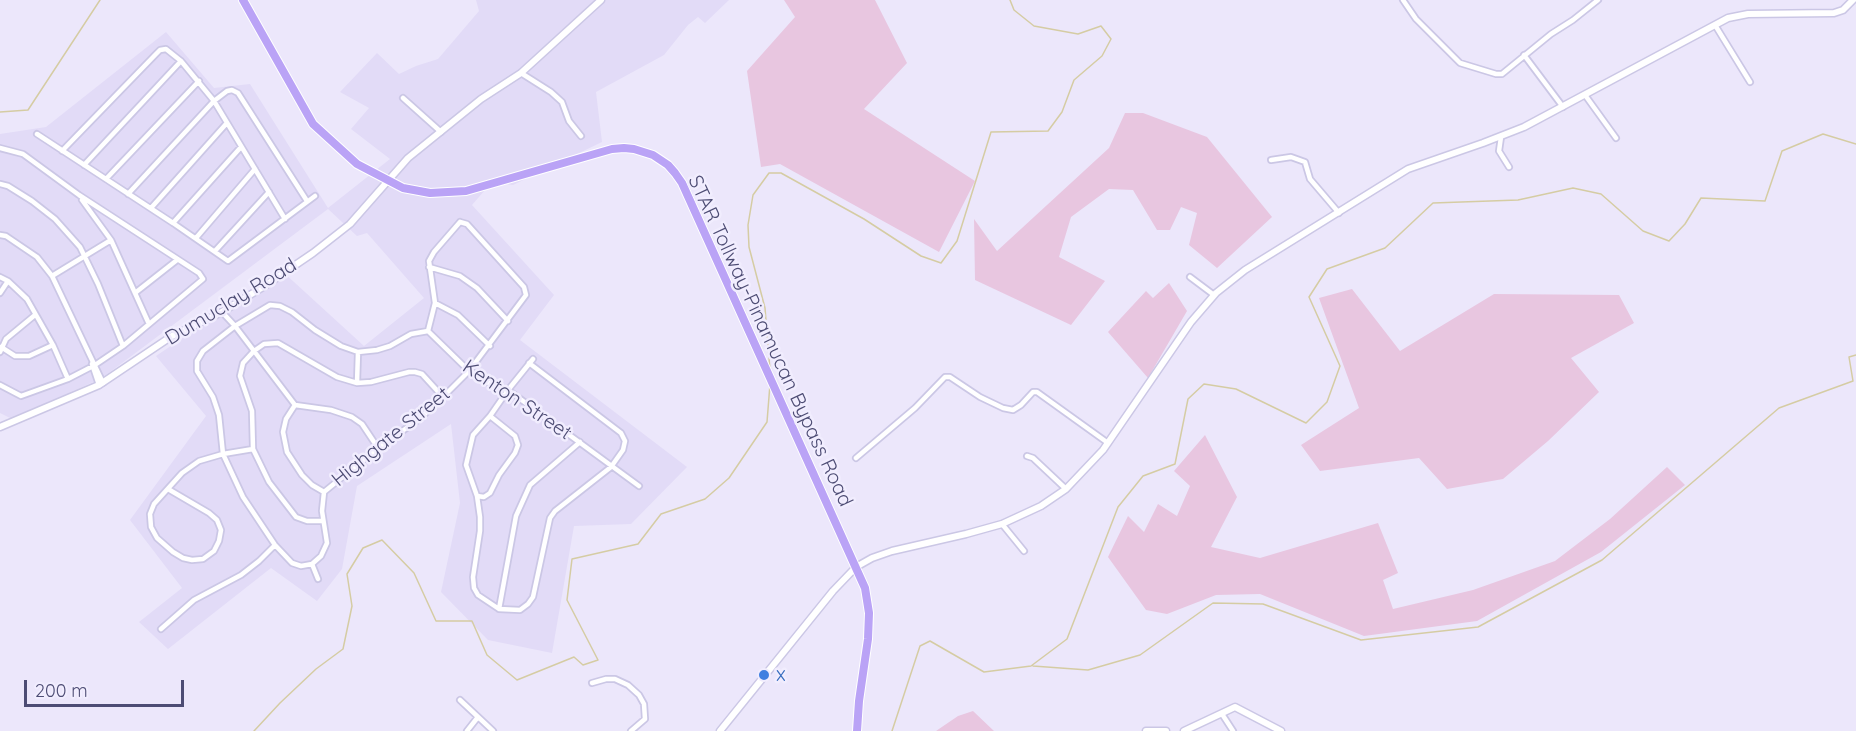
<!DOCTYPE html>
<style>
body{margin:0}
#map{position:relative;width:1856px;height:731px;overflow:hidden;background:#ece7fb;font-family:Quicksand,sans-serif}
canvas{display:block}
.scale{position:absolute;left:24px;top:680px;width:160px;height:27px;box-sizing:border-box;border:3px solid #4d4c74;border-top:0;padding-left:8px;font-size:18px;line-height:21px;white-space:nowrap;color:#4d4c74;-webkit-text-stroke:4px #f1edfe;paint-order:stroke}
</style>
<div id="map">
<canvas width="1856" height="731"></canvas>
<div class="scale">200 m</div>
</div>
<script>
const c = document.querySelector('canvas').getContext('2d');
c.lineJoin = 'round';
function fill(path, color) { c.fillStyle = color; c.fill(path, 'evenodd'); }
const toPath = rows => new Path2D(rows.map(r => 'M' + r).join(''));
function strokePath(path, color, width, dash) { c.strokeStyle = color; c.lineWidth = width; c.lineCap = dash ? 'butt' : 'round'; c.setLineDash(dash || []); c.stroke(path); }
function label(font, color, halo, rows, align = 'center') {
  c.font = font + ' Quicksand,sans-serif'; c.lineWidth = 5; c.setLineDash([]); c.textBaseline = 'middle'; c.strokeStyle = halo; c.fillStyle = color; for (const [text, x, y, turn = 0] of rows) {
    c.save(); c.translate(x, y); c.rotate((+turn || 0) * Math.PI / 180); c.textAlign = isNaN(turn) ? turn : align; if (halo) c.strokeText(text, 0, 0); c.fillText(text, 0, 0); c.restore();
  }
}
fill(toPath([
 [476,0,729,0,705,23,698,17,688,25,664,55,596,92,602,142,513,185,492,182,472,205,554,295,520,340,687,467,631,524,574,526,552,653,488,640,441,592,460,503,451,424,357,486,342,569,317,601,271,568,168,649,139,622,182,588,130,520,206,416,156,356,282,271,364,346,424,298,367,233,357,236,328,209,102,378,12,419,0,413,0,134,46,127,166,32,214,88,250,84,328,208,390,159,351,129,369,108,340,92,377,53,399,74,416,66,438,59,479,11]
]), '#e2dbf7');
fill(toPath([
 [784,0,875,0,907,63,864,109,975,181,939,252,780,164,761,167,747,71,795,17],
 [1125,113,1143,113,1207,137,1272,217,1217,268,1189,245,1197,213,1181,207,1170,230,1157,230,1133,190,1109,189,1071,217,1059,257,1105,281,1071,325,975,280,974,219,997,251,1109,148],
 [1169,283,1187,311,1148,378,1108,332,1146,291,1153,298],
 [1352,289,1400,351,1494,294,1619,295,1634,323,1571,358,1599,392,1548,441,1503,479,1447,489,1419,458,1320,471,1301,445,1359,408,1319,298],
 [1205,435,1237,497,1211,547,1260,558,1378,523,1398,573,1383,580,1393,609,1473,590,1555,561,1610,519,1667,467,1685,485,1601,552,1477,621,1364,636,1260,594,1216,595,1167,614,1146,610,1108,557,1128,516,1144,532,1158,504,1177,516,1190,486,1174,471],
 [973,711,994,731,936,731,958,716]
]), '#e8c6e0');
strokePath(toPath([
 [0,112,28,110,100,0],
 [770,370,765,308,749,247,748,225,753,195,769,173,781,173,864,219,921,256,941,263,957,241,991,132,1048,131,1062,112,1074,80,1102,56,1111,39,1101,26,1078,34,1034,26,1014,10,1010,0],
 [1033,666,1088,670,1140,655,1213,603,1263,604,1361,640,1478,627,1602,560,1779,408,1853,381,1849,357,1856,355],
 [254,731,280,703,316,669,343,649,352,606,347,574,363,548,382,540,414,573,436,621,472,621,487,655,517,680,574,657,583,665,598,660,567,600,572,559,638,544,661,514,705,499,729,478,767,422,770,384],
 [892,731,920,646,930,641,984,672,1031,666,1067,639,1118,507,1143,476,1175,464,1188,399,1204,384,1236,389,1306,423,1327,402,1340,366,1309,297,1327,269,1385,248,1433,203,1518,200,1573,188,1601,194,1643,231,1669,241,1685,224,1701,198,1765,201,1782,151,1823,134,1856,144]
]), '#d5cca3', 1.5);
const minor = toPath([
 [1403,0,1416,19,1460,63,1496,74,1502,74,1551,34,1573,20,1598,0],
 [1715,25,1750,82],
 [1524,55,1563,107],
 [521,73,551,92,562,102,569,121,581,136],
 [1585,95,1616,138],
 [403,98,441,132],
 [37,134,173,223,228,261,315,196],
 [1501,137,1499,151,1509,167],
 [0,148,23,154,79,195,199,273,203,279,123,346,95,365,68,379,21,396,0,385],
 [62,151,156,54,160,50,166,49,181,61,214,101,285,219],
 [1271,160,1291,157,1305,162,1310,179,1339,213],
 [84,165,181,61],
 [106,179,199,81],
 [0,184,8,186,32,201,55,219,80,247,98,284,123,346],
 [128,194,214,101,227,91,232,90,238,93,307,201],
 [82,200,111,240,149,324],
 [151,208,226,124],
 [460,222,467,224,524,287,526,295,469,371,443,397,418,420,378,448,324,492,322,511,327,543,321,556,312,564,301,566,292,563,275,545,243,497,223,454,219,415,213,397,197,371,197,361,203,351,235,326,270,305,280,306,292,312,315,330,341,346,358,352,377,350,390,346,411,334,428,331,435,303,429,261,434,252,460,222],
 [173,223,241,147],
 [0,235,6,236,37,257,52,276,103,383],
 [196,238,255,169],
 [215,251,269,192],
 [429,267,460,276,477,288,508,321],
 [52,276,111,240],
 [0,277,8,281,27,299,53,345,68,379],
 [1190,277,1214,295],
 [0,293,8,281],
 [135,293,177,260],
 [435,303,458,315,490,346],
 [222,312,235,326,295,405],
 [428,331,469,371,494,386,508,390,639,486],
 [1,347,15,356,29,356,53,345],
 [0,352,6,339,35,315],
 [529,363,621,433,625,441,623,450,611,467,555,511,550,518,533,597,528,604,520,610,499,609,478,595,474,588,473,577,480,531,480,517,477,496,466,465,473,435,490,416,508,390,533,359],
 [92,364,99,385],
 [357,383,358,352],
 [295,405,286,419,283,432,287,452,302,475,312,485,324,492],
 [295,405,331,410,352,417,362,424,378,448],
 [1027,456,1033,458,1066,489],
 [856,458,915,408,945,377,950,377,980,397,1003,408,1013,410,1021,405,1033,392,1037,392,1108,443],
 [168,489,209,513,217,520,221,530,219,541,214,551,203,559,192,560,183,558,173,552,157,538,151,527,150,514,154,504,182,473,199,461,223,454,253,449],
 [477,496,484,497,490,493,499,475,515,453,518,445,515,436,490,416],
 [322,521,307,521,296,517,269,482,253,449,252,411,240,376,243,363,254,351,264,344,278,343,337,377,357,383,371,382,409,372,415,372,422,374,443,397],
 [1002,524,1024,551],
 [312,564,318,579],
 [499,609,516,516,530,485,580,442],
 [161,629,194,600,241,575,259,561,275,545],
 [592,683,606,679,615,679,628,685,639,695,644,704,645,719,631,731],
 [460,700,493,731],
 [1222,714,1233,731],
 [467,731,478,717]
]);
const tertiary = toPath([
 [0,427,99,385,172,336,222,312,263,287,313,253,350,224,408,158,481,99,521,73,601,0],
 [720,731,833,591,856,567,872,558,892,551,966,534,1002,524,1041,506,1066,489,1103,450,1191,322,1216,293,1245,270,1408,169,1483,143,1524,127,1728,18,1748,14,1834,13,1843,10,1853,0],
 [1146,731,1166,731],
 [1184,731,1235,707,1281,731]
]);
const primary = toPath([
 [243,0,313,124,357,164,403,188,430,193,466,191,612,149,624,148,634,149,653,155,668,165,675,173,682,183,865,588,869,613,868,639,859,701,857,731]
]);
strokePath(minor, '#cbc7e5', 8);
strokePath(tertiary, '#cbc7e5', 9);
strokePath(primary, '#fff', 10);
strokePath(minor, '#fff', 4.5);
strokePath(tertiary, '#fff', 6);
strokePath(primary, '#baa3f6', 8);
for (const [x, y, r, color] of [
 [764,675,6,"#3f7fe0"]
]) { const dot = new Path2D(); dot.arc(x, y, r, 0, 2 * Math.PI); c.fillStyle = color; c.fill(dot); strokePath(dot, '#f1edfe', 2); }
label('20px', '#4d4c74', '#f1edfe', [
 ["Dumuclay Road",231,302,-31],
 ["STAR Tollway-Pinamucan Bypass Road",770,341,65],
 ["Kenton Street",517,400,34],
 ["Highgate Street",391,437,-39]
]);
label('20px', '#366cbe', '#f1edfe', [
 ["x",776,675]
], 'left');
</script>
